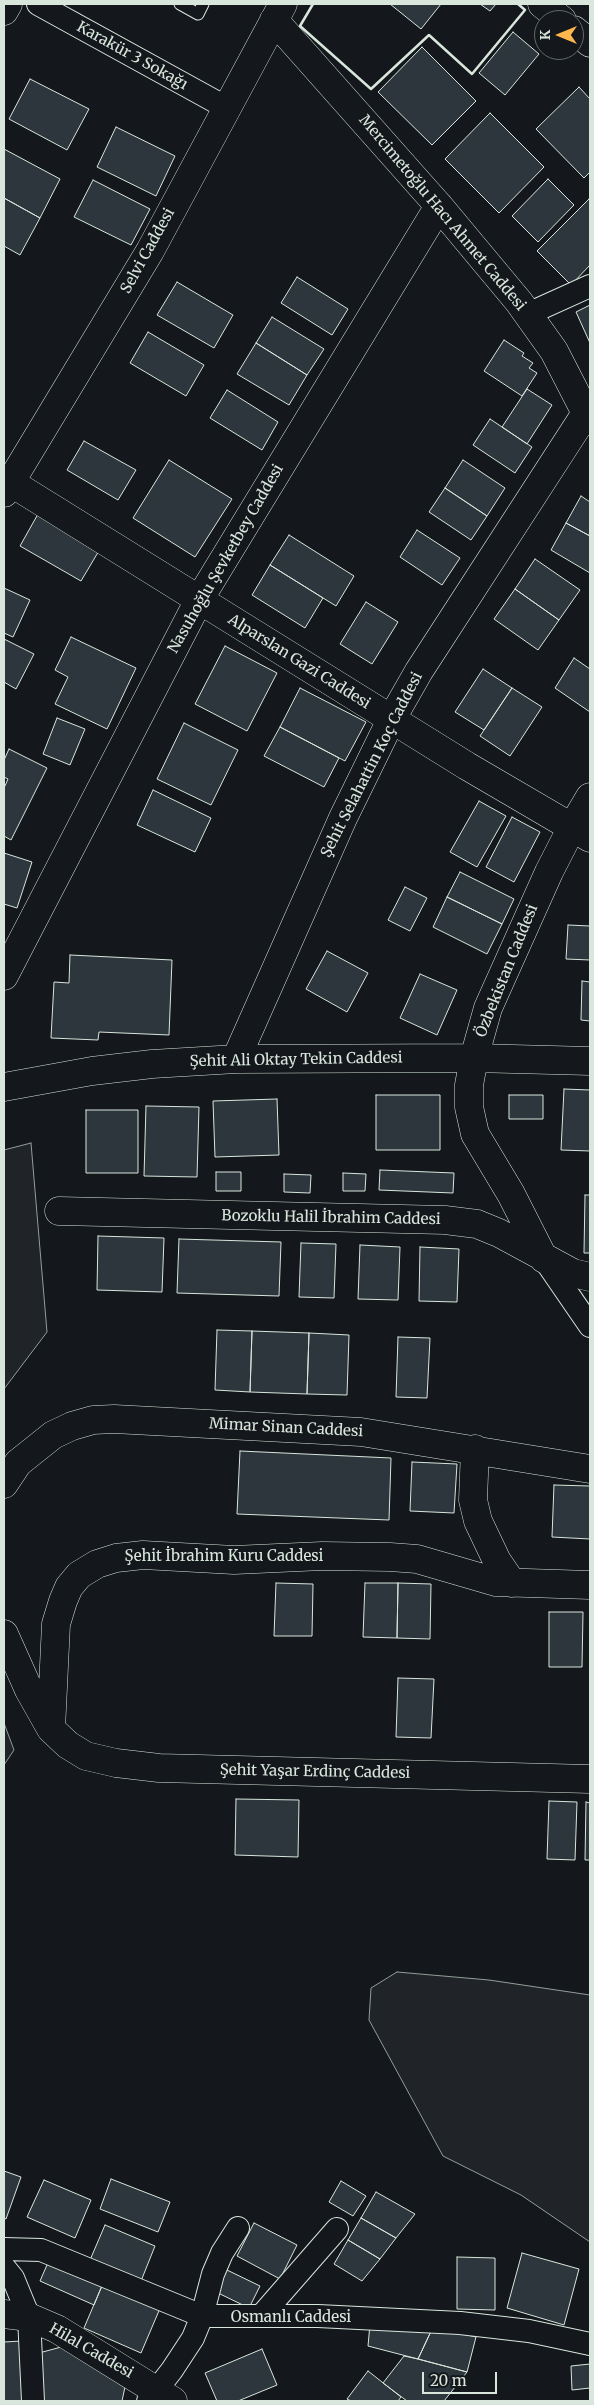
<!DOCTYPE html>
<meta charset="utf-8">
<style>
body{margin:0}
#map{position:relative;width:594px;height:2405px;overflow:hidden;background:#14181c;font-family:Merriweather,serif}
canvas{display:block}
.frame{position:absolute;inset:0;border:5px solid #d8e6dc;pointer-events:none}
.north{position:absolute;left:534px;top:10px;width:50px;height:50px;box-sizing:border-box;background:#14181c;border:1px solid #626a69;border-radius:50%;rotate:270deg;font-size:14px;font-weight:700;line-height:20px;text-align:center;color:#d8e6dc}
.north::after{content:'';display:block;margin:auto;width:18px;height:22px;background:#ffb74d;clip-path:polygon(50% 0,100% 100%,50% 72%,0 100%)}
.scale{position:absolute;left:422px;top:2372px;width:75px;height:22px;box-sizing:border-box;border:2px solid #d8e6dc;border-top:0;padding-left:6px;font-size:15px;line-height:18px;white-space:nowrap;color:#d8e6dc;-webkit-text-stroke:4px #14181c;paint-order:stroke}
</style>
<div id="map">
<canvas width="594" height="2405"></canvas>
<div class="frame"></div>
<div class="north">K</div>
<div class="scale">20 m</div>
</div>
<script>
const c = document.querySelector('canvas').getContext('2d');
c.lineJoin = 'round';
function fill(path, color) { c.fillStyle = color; c.fill(path, 'evenodd'); }
const toPath = rows => new Path2D(rows.map(r => 'M' + r).join(''));
function strokePath(path, color, width, dash) { c.strokeStyle = color; c.lineWidth = width; c.lineCap = dash ? 'butt' : 'round'; c.setLineDash(dash || []); c.stroke(path); }
function label(font, color, halo, rows, align = 'center') {
  c.font = font + ' Merriweather,serif'; c.lineWidth = 4; c.setLineDash([]); c.textBaseline = 'middle'; c.strokeStyle = halo; c.fillStyle = color; for (const [text, x, y, turn = 0] of rows) {
    c.save(); c.translate(x, y); c.rotate((+turn || 0) * Math.PI / 180); c.textAlign = isNaN(turn) ? turn : align; if (halo) c.strokeText(text, 0, 0); c.fillText(text, 0, 0); c.restore();
  }
}
const green = toPath([
 [31,1143,47,1332,4,1389,4,1150,31,1143],
 [4,1723,14,1750,4,1765,4,1723],
 [397,1972,489,1980,590,1995,590,2242,521,2195,443,2156,369,2020,371,1988,397,1972]
]);
fill(green, '#202428');
strokePath(green, '#939e99', 1);
const building = toPath([
 [390,4,441,4,421,29,390,4],
 [480,4,496,4,490,11,480,4],
 [513,32,539,54,505,95,479,73,513,32],
 [422,47,476,101,432,145,378,92,422,47],
 [30,79,89,109,67,150,9,119,30,79],
 [579,87,590,99,590,172,584,178,536,129,579,87],
 [490,113,544,167,499,213,445,159,490,113],
 [116,127,175,156,156,196,97,167,116,127],
 [4,149,60,179,40,218,4,198,4,149],
 [548,179,574,205,538,242,512,216,548,179],
 [93,180,150,209,131,245,74,217,93,180],
 [4,198,40,218,20,255,4,246,4,198],
 [589,199,590,201,590,265,571,285,537,251,589,199],
 [297,277,348,309,332,335,281,303,297,277],
 [177,282,233,315,214,348,157,315,177,282],
 [590,305,590,343,576,312,590,305],
 [272,317,324,349,307,375,256,343,272,317],
 [148,332,204,365,186,396,130,363,148,332],
 [504,340,524,353,522,356,533,363,529,368,537,373,522,396,484,371,504,340],
 [256,343,307,375,289,405,237,374,256,343],
 [527,389,552,405,527,444,502,427,527,389],
 [227,390,278,422,262,450,210,418,227,390],
 [490,419,532,447,515,473,473,445,490,419],
 [84,441,136,470,118,500,67,470,84,441],
 [169,460,232,499,195,557,133,518,169,460],
 [463,460,505,488,487,516,445,488,463,460],
 [445,488,487,516,471,540,429,512,445,488],
 [581,496,590,502,590,536,566,523,581,496],
 [38,514,100,549,81,581,20,546,38,514],
 [566,523,590,536,590,573,551,550,566,523],
 [417,530,460,558,442,585,400,557,417,530],
 [289,535,354,576,336,606,270,565,289,535],
 [535,559,580,590,559,620,515,589,535,559],
 [270,565,323,598,305,628,252,595,270,565],
 [4,588,30,600,13,637,4,633,4,588],
 [515,589,559,620,538,650,494,619,515,589],
 [366,602,398,622,372,664,340,644,366,602],
 [71,637,136,668,107,729,55,704,68,677,55,670,71,637],
 [4,639,34,654,16,689,4,682,4,639],
 [225,646,277,673,247,731,195,704,225,646],
 [574,658,590,669,590,712,555,688,574,658],
 [483,669,512,688,484,730,455,712,483,669],
 [300,688,366,722,345,761,280,727,300,688],
 [512,688,542,707,510,756,480,736,512,688],
 [57,718,85,729,70,765,43,754,57,718],
 [184,723,238,750,211,805,157,779,184,723],
 [280,727,339,758,324,787,264,756,280,727],
 [9,749,47,768,11,840,4,836,4,788,8,779,4,777,4,760,9,749],
 [153,790,211,818,195,852,137,825,153,790],
 [479,801,506,816,477,867,450,852,479,801],
 [512,817,540,832,514,882,486,867,512,817],
 [4,853,32,862,17,908,4,904,4,853],
 [460,872,514,899,502,924,447,897,460,872],
 [405,887,427,898,410,931,388,920,405,887],
 [447,897,502,924,487,954,433,927,447,897],
 [568,925,590,926,590,960,566,959,568,925],
 [327,951,368,973,347,1012,306,989,327,951],
 [70,955,172,960,169,1035,99,1032,98,1040,51,1038,54,982,69,983,70,955],
 [420,974,457,990,437,1035,400,1018,420,974],
 [582,981,590,982,590,1021,581,1020,582,981],
 [564,1089,590,1090,590,1151,561,1150,564,1089],
 [376,1095,440,1095,440,1150,376,1150,376,1095],
 [509,1095,543,1095,543,1119,509,1119,509,1095],
 [277,1099,279,1155,215,1157,213,1101,277,1099],
 [146,1106,199,1107,197,1177,144,1176,146,1106],
 [86,1110,138,1110,138,1173,86,1173,86,1110],
 [380,1170,454,1173,453,1193,379,1190,380,1170],
 [216,1172,241,1172,241,1191,216,1191,216,1172],
 [343,1173,366,1174,365,1191,343,1191,343,1173],
 [284,1174,311,1175,310,1193,284,1192,284,1174],
 [585,1195,590,1195,590,1253,584,1253,585,1195],
 [98,1236,164,1238,162,1292,97,1290,98,1236],
 [179,1239,281,1242,279,1296,177,1293,179,1239],
 [301,1243,336,1244,334,1298,299,1297,301,1243],
 [360,1245,400,1247,398,1300,358,1299,360,1245],
 [420,1247,459,1249,457,1302,419,1301,420,1247],
 [217,1330,252,1331,250,1392,215,1390,217,1330],
 [252,1331,309,1333,307,1394,250,1392,252,1331],
 [309,1333,349,1335,347,1395,307,1394,309,1333],
 [398,1337,430,1338,427,1398,396,1397,398,1337],
 [240,1451,391,1458,389,1520,237,1514,240,1451],
 [412,1462,457,1464,454,1513,410,1511,412,1462],
 [554,1485,590,1486,590,1539,552,1537,554,1485],
 [276,1583,313,1584,312,1636,274,1636,276,1583],
 [365,1583,398,1583,397,1638,363,1637,365,1583],
 [398,1583,431,1584,430,1639,397,1638,398,1583],
 [549,1612,583,1612,582,1667,549,1667,549,1612],
 [398,1678,434,1679,431,1738,396,1737,398,1678],
 [236,1799,299,1800,298,1857,235,1855,236,1799],
 [549,1801,577,1802,575,1860,547,1859,549,1801],
 [586,1802,590,1803,590,1860,585,1860,586,1802],
 [4,2171,21,2177,6,2219,4,2218,4,2171],
 [111,2179,170,2202,158,2232,100,2209,111,2179],
 [44,2180,91,2200,75,2238,27,2217,44,2180],
 [341,2181,366,2196,353,2216,329,2202,341,2181],
 [376,2192,415,2214,396,2238,361,2218,376,2192],
 [361,2218,396,2238,380,2259,348,2240,361,2218],
 [254,2223,297,2245,280,2279,237,2256,254,2223],
 [105,2225,155,2246,141,2281,90,2260,105,2225],
 [348,2240,380,2259,362,2281,334,2264,348,2240],
 [522,2253,579,2269,564,2325,507,2308,522,2253],
 [457,2257,495,2258,495,2310,457,2309,457,2257],
 [50,2258,104,2281,94,2305,40,2281,50,2258],
 [227,2270,260,2286,249,2308,216,2292,227,2270],
 [104,2281,161,2306,141,2353,84,2328,104,2281],
 [370,2324,433,2327,418,2359,368,2346,370,2324],
 [433,2327,476,2337,467,2372,418,2359,433,2327],
 [22,2341,26,2401,4,2401,4,2342,22,2341],
 [65,2346,126,2382,122,2401,41,2401,39,2353,65,2346],
 [262,2349,277,2385,238,2401,217,2401,205,2373,262,2349],
 [404,2356,418,2359,467,2372,444,2401,407,2401,383,2383,404,2356],
 [590,2364,590,2388,572,2390,571,2366,590,2364],
 [368,2371,401,2397,398,2401,351,2401,347,2399,368,2371]
]);
fill(building, '#2c363c');
strokePath(building, '#d8e6dc', 1);
const service = toPath([
 [180,4,198,14,203,4]
]);
const minor = toPath([
 [38,4,227,108],
 [528,314,590,286],
 [544,1259,590,1326],
 [4,2249,41,2250,202,2316,318,2316,460,2323,529,2331,590,2344],
 [4,2267,13,2278,29,2317,33,2401],
 [261,2316,337,2229],
 [148,2401,172,2370,193,2338,202,2316,213,2274,222,2253,238,2228]
]);
const tertiary = toPath([
 [542,4,562,20],
 [274,20,439,206,519,302,554,351,590,421],
 [574,30,590,43],
 [10,482,467,766,590,838],
 [4,493,150,251,283,4],
 [4,976,199,600,439,206],
 [236,1059,343,818,391,720,419,671,586,413],
 [4,1087,92,1071,152,1064,236,1059,474,1058,590,1061],
 [59,1211,445,1220,477,1224,499,1233,573,1273,590,1277],
 [544,1259,511,1194,475,1134,469,1107,469,1085,474,1058,488,1008,549,872,571,829,590,797],
 [475,1449,473,1500,478,1521,497,1561,512,1583],
 [4,1484,18,1463,53,1435,72,1426,93,1420,114,1419,361,1432,590,1469],
 [4,1634,29,1690,51,1729,68,1745,86,1756,116,1763,159,1768,590,1779],
 [51,1729,56,1624,63,1601,69,1587,79,1575,97,1564,116,1558,143,1555,234,1560,322,1556,390,1557,417,1559,496,1582,590,1585],
 [4,2314,29,2317,57,2329,173,2401]
]);
const secondary = toPath([
 [4,11,8,4]
]);
strokePath(service, '#d8e6dc', 13);
strokePath(minor, '#d8e6dc', 24);
strokePath(tertiary, '#d8e6dc', 29);
strokePath(secondary, '#d8e6dc', 29);
strokePath(service, '#14181c', 11);
strokePath(minor, '#14181c', 22);
strokePath(tertiary, '#14181c', 28);
strokePath(secondary, '#14181c', 28);
strokePath(toPath([
 [313,4,300,26,371,89,429,35,472,74,525,10,518,4]
]), '#d8e6dc', 2.5);
label('15px', '#d8e6dc', '#14181c', [
 ["Karakür 3 Sokağı",132,56,29],
 ["Mercimetoğlu Hacı Ahmet Caddesi",442,213,50],
 ["Selvi Caddesi",148,251,-61],
 ["Nasuhoğlu Şevketbey Caddesi",226,559,-60],
 ["Alparslan Gazi Caddesi",299,662,32],
 ["Şehit Selahattin Koç Caddesi",372,765,-63],
 ["Özbekistan Caddesi",507,971,-68],
 ["Şehit Ali Oktay Tekin Caddesi",296,1060,-1],
 ["Bozoklu Halil İbrahim Caddesi",331,1218,1],
 ["Mimar Sinan Caddesi",286,1428,3],
 ["Şehit İbrahim Kuru Caddesi",224,1557],
 ["Şehit Yaşar Erdinç Caddesi",315,1772,1],
 ["Osmanlı Caddesi",291,2318],
 ["Hilal Caddesi",91,2351,30]
]);
</script>
